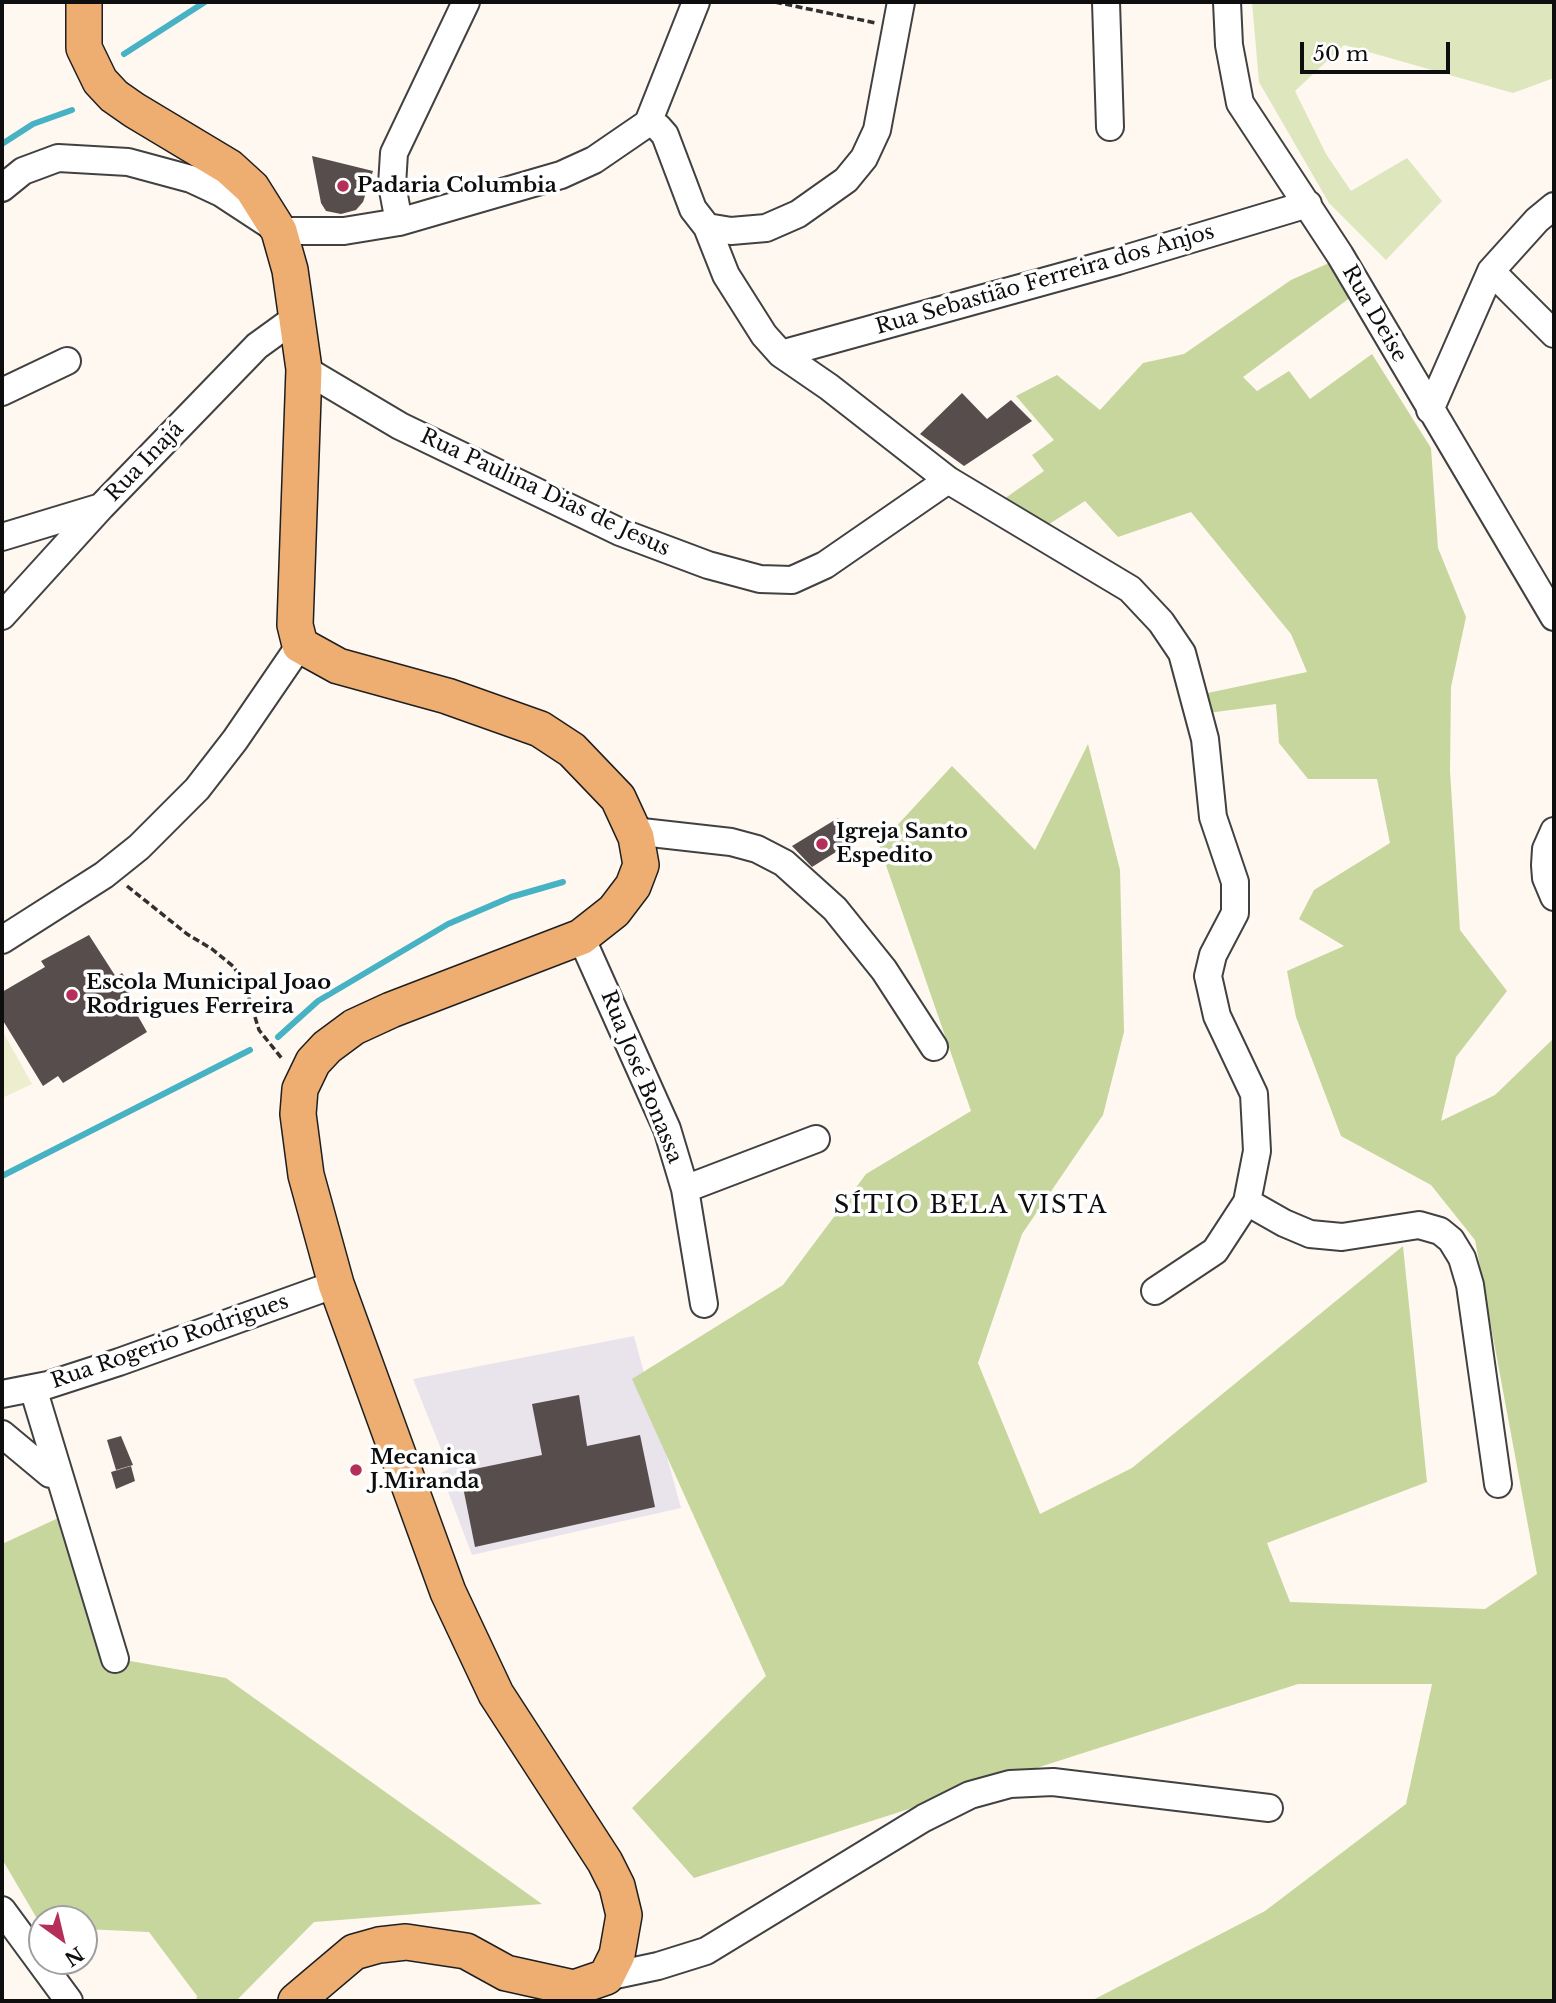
<!DOCTYPE html>
<meta charset="utf-8">
<style>
body{margin:0}
#map{position:relative;width:1556px;height:2003px;overflow:hidden;background:#fef8f1;font-family:"Libre Baskerville",serif}
canvas{display:block}
.frame{position:absolute;inset:0;border:4px solid #0e0e0e;pointer-events:none}
.north{position:absolute;left:28px;top:1905px;width:70px;height:70px;box-sizing:border-box;background:#fff;border:2px solid #9f9f9f;border-radius:50%;rotate:146deg;font-size:19px;font-weight:700;line-height:28px;text-align:center;color:#0e0e0e}
.north::after{content:'';display:block;margin:auto;width:24px;height:32px;background:#b4305a;clip-path:polygon(50% 0,100% 100%,50% 72%,0 100%)}
.scale{position:absolute;left:1300px;top:42px;width:150px;height:32px;box-sizing:border-box;border:4px solid #0e0e0e;border-top:0;padding-left:9px;font-size:21px;line-height:24px;white-space:nowrap;color:#0e0e0e;-webkit-text-stroke:5px #fff;paint-order:stroke}
</style>
<div id="map">
<canvas width="1556" height="2003"></canvas>
<div class="frame"></div>
<div class="north">N</div>
<div class="scale">50 m</div>
</div>
<script>
const c = document.querySelector('canvas').getContext('2d');
c.lineJoin = 'round';
function fill(path, color) { c.fillStyle = color; c.fill(path, 'evenodd'); }
const toPath = rows => new Path2D(rows.map(r => 'M' + r).join(''));
function strokePath(path, color, width, dash) { c.strokeStyle = color; c.lineWidth = width; c.lineCap = dash ? 'butt' : 'round'; c.setLineDash(dash || []); c.stroke(path); }
function label(font, color, halo, rows, align = 'center') {
  c.font = font + ' "Libre Baskerville",serif'; c.lineWidth = 7; c.setLineDash([]); c.textBaseline = 'middle'; c.strokeStyle = halo; c.fillStyle = color; for (const [text, x, y, turn = 0] of rows) {
    c.save(); c.translate(x, y); c.rotate((+turn || 0) * Math.PI / 180); c.textAlign = isNaN(turn) ? turn : align; if (halo) c.strokeText(text, 0, 0); c.fillText(text, 0, 0); c.restore();
  }
}
fill(toPath([
 [634,1336,681,1508,472,1555,441,1473,449,1469,413,1379]
]), '#e9e4ec');
fill(toPath([
 [1252,2,1554,2,1554,78,1513,93,1344,45,1295,91,1326,154,1351,191,1407,158,1442,201,1386,260,1329,203,1259,82]
]), '#dde6bd');
fill(toPath([
 [1329,263,1351,297,1243,377,1257,391,1289,371,1310,399,1372,354,1431,448,1438,548,1466,617,1451,687,1450,771,1460,930,1507,991,1456,1057,1441,1121,1495,1095,1554,1038,1554,2001,1091,2001,1265,1911,1406,1804,1432,1684,1298,1684,694,1878,632,1808,766,1676,632,1379,783,1285,866,1174,971,1111,879,845,952,766,1035,850,1088,744,1120,870,1124,1032,1103,1115,1022,1234,978,1363,1040,1514,1132,1468,1403,1246,1427,1482,1267,1543,1290,1602,1485,1609,1537,1574,1475,1240,1431,1185,1341,1136,1296,1017,1287,971,1344,946,1299,919,1314,890,1390,843,1377,779,1308,779,1279,743,1276,704,1208,713,1203,694,1307,672,1291,634,1191,512,1118,537,1085,501,1040,530,1001,501,1044,471,1032,455,1054,440,1016,396,1057,375,1100,410,1143,363,1184,354,1291,280],
 [67,1514,102,1656,226,1678,542,1904,314,1922,236,2001,196,2001,197,1996,149,1932,84,1929,84,1919,42,1919,42,1927,2,1859,2,1544]
]), '#c6d69d');
fill(toPath([
 [2,1030,32,1084,2,1098]
]), '#eceece');
strokePath(toPath([
 [124,54,205,2],
 [2,144,33,124,72,110],
 [278,1037,318,1001,448,924,511,897,563,882],
 [2,1176,250,1050]
]), '#46b2c3', 6);
fill(toPath([
 [312,156,373,171,363,202,356,210,341,214,326,211,321,203],
 [962,393,987,419,1011,400,1032,421,964,466,920,434],
 [838,818,852,842,812,867,792,846],
 [89,935,116,977,122,973,133,990,126,995,147,1032,63,1083,58,1076,43,1086,2,1019,2,992,45,967,41,961],
 [579,1395,587,1446,640,1435,655,1507,475,1547,460,1472,542,1455,532,1404],
 [121,1436,133,1465,116,1470,107,1440],
 [131,1466,135,1481,116,1489,111,1472]
]), '#564d4c');
const minor = toPath([
 [1106,2,1110,127],
 [1227,2,1229,45,1240,103,1340,255,1554,617],
 [648,123,658,127,665,135,693,209,707,227,726,275,764,335,781,354,829,387,948,480,1130,589,1161,622,1182,653,1205,739,1213,817,1235,882,1235,913,1213,955,1208,976,1217,1016,1254,1094,1257,1151,1247,1202,1215,1251,1155,1291],
 [2,188,23,171,58,158,128,162,191,179,221,193,279,231,344,231,399,222,561,175,594,160,648,123,696,2],
 [399,222,392,185,394,153,466,2],
 [707,227,731,231,766,228,798,214,846,180,864,158,877,130,901,2],
 [1491,271,1554,334],
 [781,354,1118,261,1308,204],
 [304,369,400,426,620,532,708,565,760,579,792,580,825,565,948,480],
 [2,392,67,361],
 [1430,410,1491,271,1537,220,1554,206],
 [2,537,101,507],
 [2,616,101,507,257,346,297,317],
 [633,831,731,842,757,849,784,863,835,909,884,970,934,1047],
 [1554,831,1546,849,1545,865,1546,878,1554,897],
 [581,937,667,1129,685,1189,704,1304],
 [2,940,104,875,139,847,197,789,235,740,300,645],
 [685,1189,816,1139],
 [1247,1202,1284,1223,1310,1234,1342,1237,1419,1225,1440,1231,1451,1240,1462,1258,1470,1285,1498,1484],
 [33,1388,115,1659],
 [2,1394,48,1385,119,1362,336,1284],
 [2,1434,50,1474],
 [2,1910,69,2001],
 [606,1977,658,1966,706,1951,924,1818,970,1795,1010,1784,1053,1782,1269,1808]
]);
const major = toPath([
 [84,2,84,48,100,81,114,96,134,110,229,167,252,188,279,231,290,270,304,369,295,625,300,645,338,666,447,696,540,729,572,750,618,798,636,837,641,865,633,886,614,911,581,937,391,1010,354,1027,327,1047,313,1062,300,1089,298,1114,306,1175,336,1284,448,1592,496,1694,605,1862,617,1886,624,1915,617,1955,606,1977,574,1988,506,1973,466,1951,406,1942,379,1945,354,1952,296,2001]
]);
strokePath(minor, '#414141', 30);
strokePath(major, '#1f1f1f', 38);
strokePath(toPath([
 [775,2,876,23],
 [127,886,187,934,212,949,234,967,246,988,259,1030,283,1060]
]), '#303030', 3.5, [7, 3.5]);
strokePath(minor, '#fff', 26);
strokePath(major, '#eeae71', 35);
for (const [x, y, r, color] of [
 [343,186,7,"#b4305a"],
 [822,844,7,"#b4305a"],
 [72,995,7,"#b4305a"],
 [356,1470,7,"#b4305a"]
]) { const dot = new Path2D(); dot.arc(x, y, r, 0, 2 * Math.PI); c.fillStyle = color; c.fill(dot); strokePath(dot, '#fff', 2.5); }
label('bold 21px', '#0e0e0e', '#fff', [
 ["Padaria Columbia",357,186],
 ["Igreja Santo",836,832],
 ["Espedito",836,856],
 ["Escola Municipal Joao",86,983],
 ["Rodrigues Ferreira",86,1007],
 ["Mecanica",370,1458],
 ["J.Miranda",370,1482]
], 'left');
label('21px', '#0e0e0e', '#fff', [
 ["Rua Sebastião Ferreira dos Anjos",1045,280,-16],
 ["Rua Deise",1374,314,60],
 ["Rua Inajá",145,462,-46],
 ["Rua Paulina Dias de Jesus",545,493,25],
 ["Rua José Bonassa",641,1077,68],
 ["Rua Rogerio Rodrigues",170,1342,-19]
]);
c.letterSpacing = '2px';
label('24px', '#0e0e0e', '#fff', [
 ["SÍTIO BELA VISTA",971,1206]
]);
c.letterSpacing = '0px';
</script>
